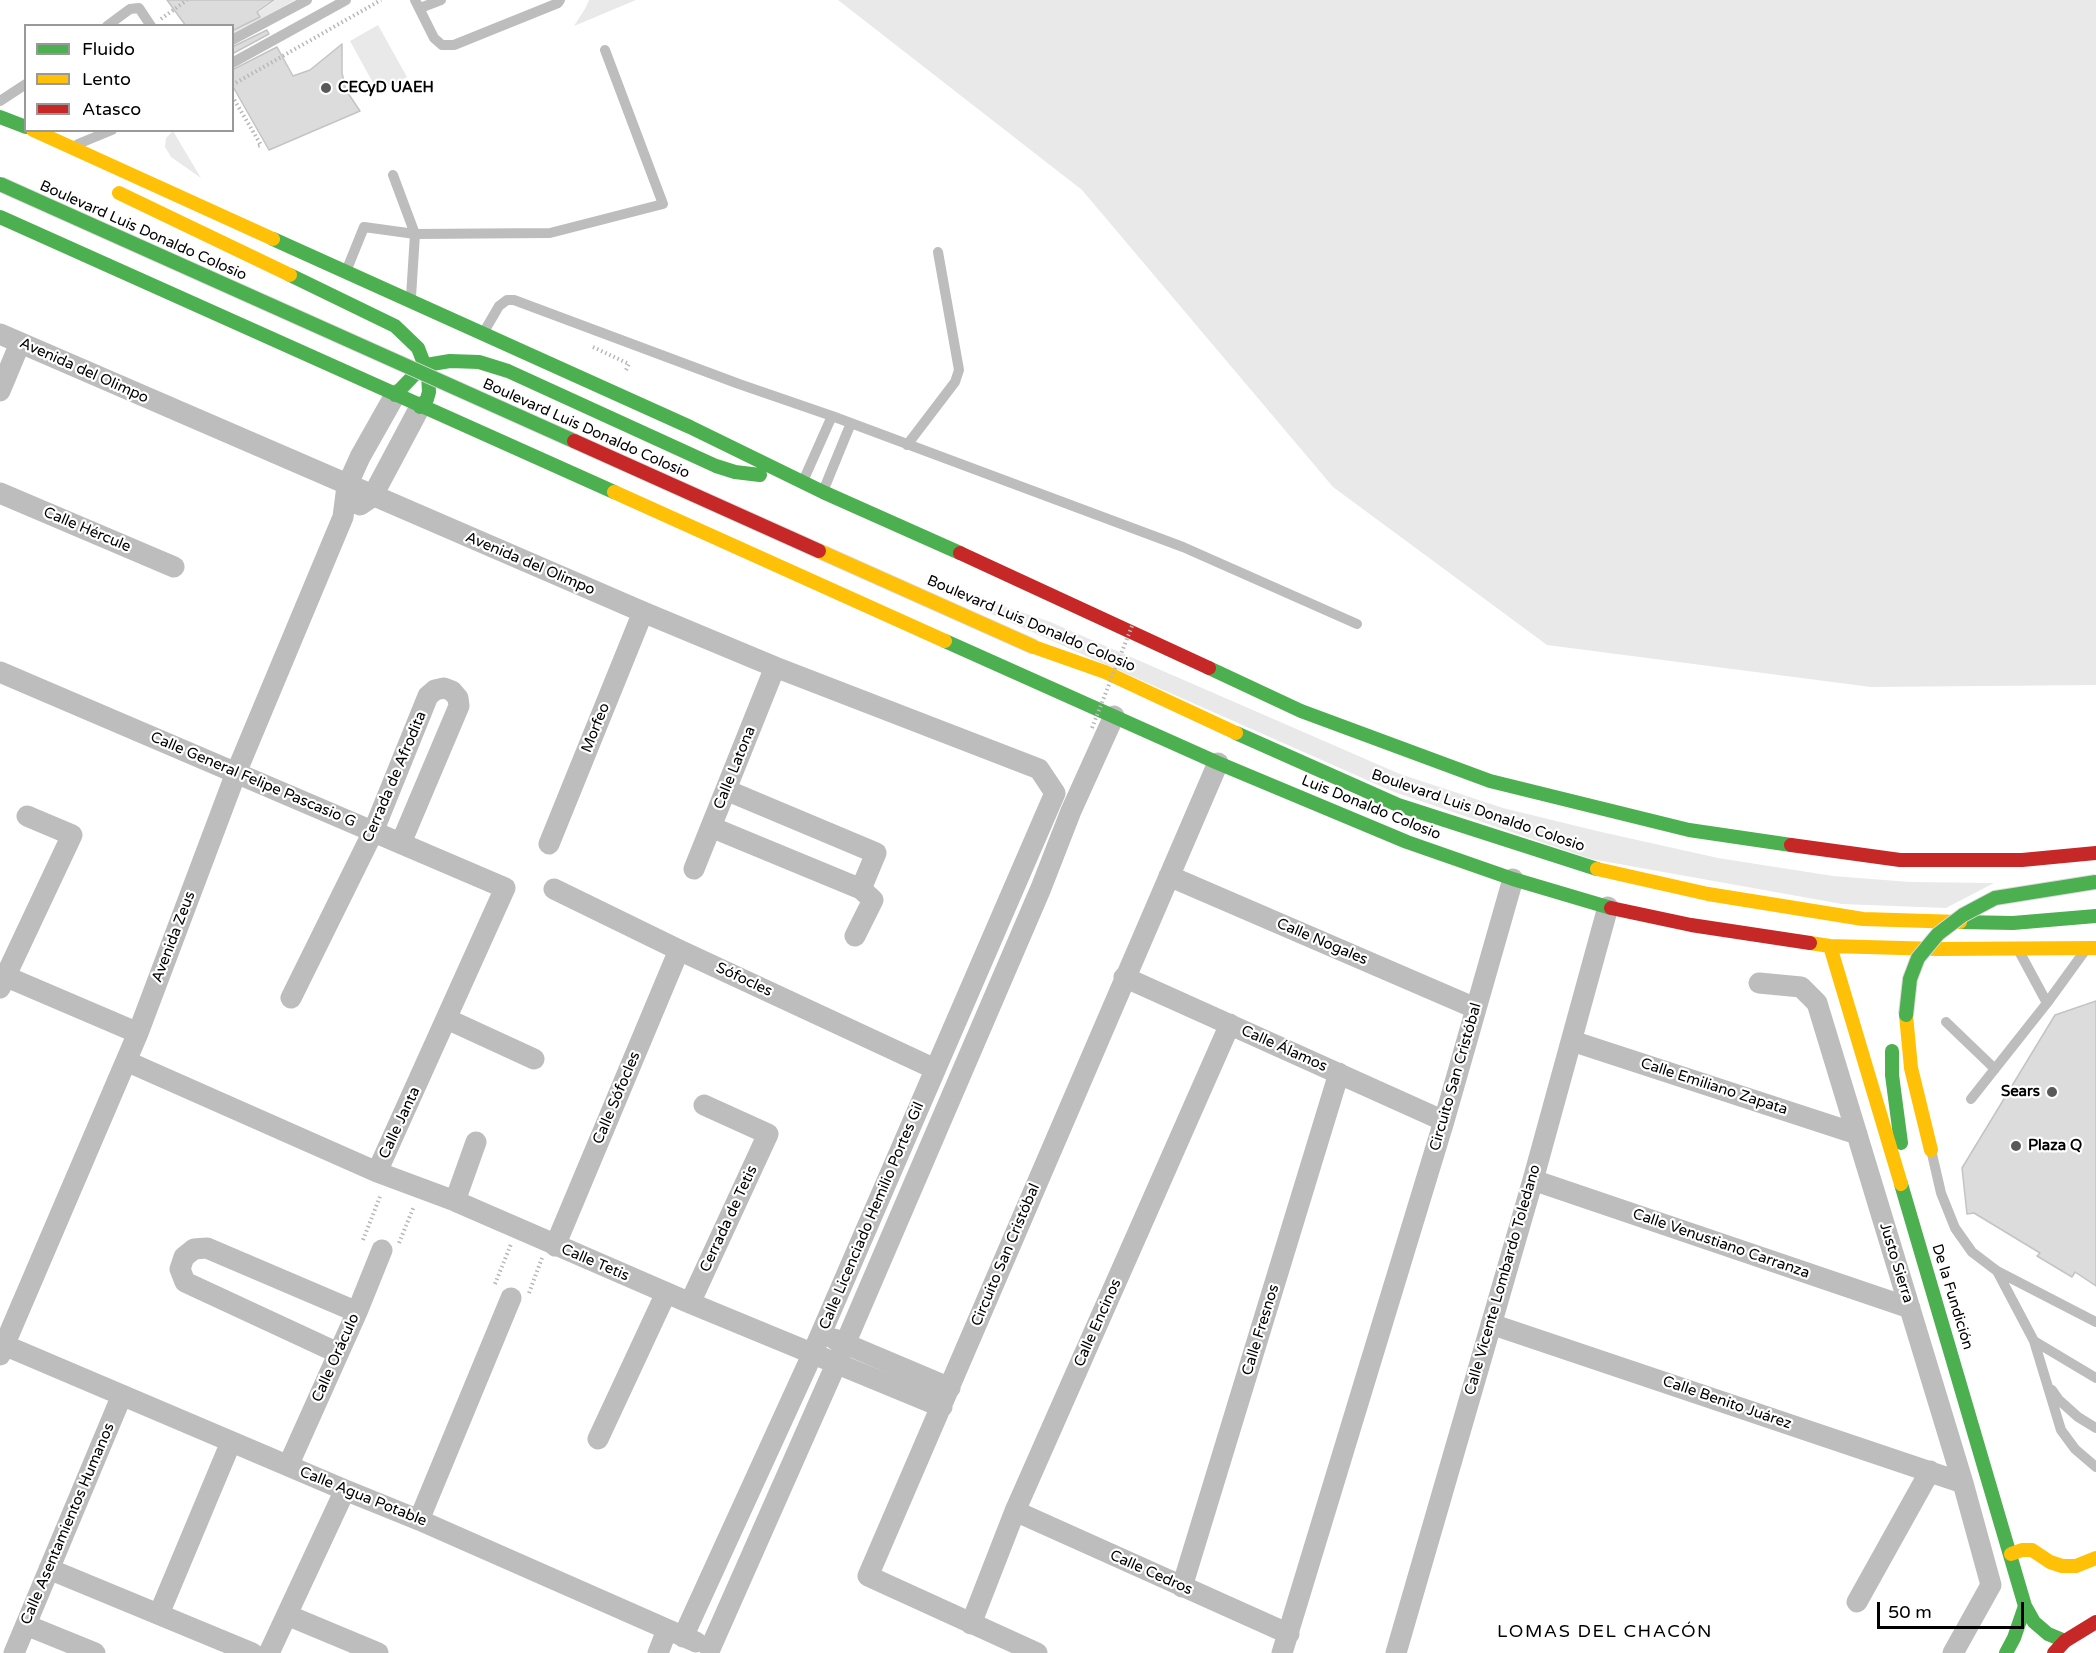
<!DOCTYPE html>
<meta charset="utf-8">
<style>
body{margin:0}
#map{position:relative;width:2096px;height:1653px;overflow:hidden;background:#fff;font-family:"Varela Round",sans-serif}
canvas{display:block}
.legend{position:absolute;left:24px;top:24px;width:210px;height:108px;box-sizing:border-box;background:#fff;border:2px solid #999;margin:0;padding:8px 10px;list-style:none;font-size:18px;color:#000}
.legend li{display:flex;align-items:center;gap:12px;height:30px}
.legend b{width:30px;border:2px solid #999}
.scale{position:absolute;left:1877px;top:1602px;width:147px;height:27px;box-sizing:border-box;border:3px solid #000;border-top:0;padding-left:8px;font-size:18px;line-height:21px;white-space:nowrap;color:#000;-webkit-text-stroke:4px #fff;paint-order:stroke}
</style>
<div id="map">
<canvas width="2096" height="1653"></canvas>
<ul class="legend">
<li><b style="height:8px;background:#4caf50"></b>Fluido</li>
<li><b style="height:8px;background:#ffc107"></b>Lento</li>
<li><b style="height:8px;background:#c62828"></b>Atasco</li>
</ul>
<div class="scale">50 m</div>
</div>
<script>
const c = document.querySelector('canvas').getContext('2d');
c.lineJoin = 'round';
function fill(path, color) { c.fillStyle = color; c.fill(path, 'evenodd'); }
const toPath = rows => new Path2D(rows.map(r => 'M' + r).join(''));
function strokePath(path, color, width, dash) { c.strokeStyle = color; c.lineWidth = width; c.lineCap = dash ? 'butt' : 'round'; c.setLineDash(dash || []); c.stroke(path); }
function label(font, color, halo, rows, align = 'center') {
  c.font = font + ' "Varela Round",sans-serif'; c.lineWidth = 4.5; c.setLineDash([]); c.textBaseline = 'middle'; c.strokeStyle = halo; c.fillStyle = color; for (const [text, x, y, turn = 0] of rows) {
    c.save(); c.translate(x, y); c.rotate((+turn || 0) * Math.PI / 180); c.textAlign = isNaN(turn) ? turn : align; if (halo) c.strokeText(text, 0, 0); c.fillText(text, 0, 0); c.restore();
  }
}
fill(toPath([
 [276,0,295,0,233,35,232,31],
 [589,0,636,0,574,26,586,7],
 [838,0,2096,0,2096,685,1871,687,1547,645,1333,487,1082,190],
 [378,25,407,77,378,92,350,41],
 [173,131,201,178,171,157,165,147,166,138],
 [938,585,1048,621,1400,774,1503,808,1597,831,1718,858,1833,876,1910,882,1994,883,1946,908,1842,904,1591,859,1394,792,937,590]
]), '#e9e9e9');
const building = toPath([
 [167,0,274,0,257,12,260,17,232,31,232,26,186,26,167,0],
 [267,30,269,34,232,54,232,47,267,30],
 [342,44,342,73,346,90,360,111,269,150,232,85,232,70,277,47,293,76,310,70,342,44],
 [2096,1001,2096,1286,2075,1272,2072,1277,2037,1256,2040,1253,1974,1213,1967,1214,1962,1168,2055,1015,2096,1001]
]);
fill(building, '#dcdcdc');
strokePath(building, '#c4c4c4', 1.5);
strokePath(toPath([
 [161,19,187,0],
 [232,85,381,0],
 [232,96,261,145,257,146],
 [593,347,629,364,626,370],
 [363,1240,381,1194],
 [399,1243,414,1206],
 [495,1284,511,1244],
 [529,1293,542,1258]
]), '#b8b8b8', 4, [1.5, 3]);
strokePath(toPath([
 [415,0,434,38,442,45,454,45,558,3,560,0],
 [420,8,441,0],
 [107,26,130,9,139,8,151,26],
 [232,40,307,0],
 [232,63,346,0],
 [0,101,26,84],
 [78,144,112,130],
 [393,175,415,234,411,297],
 [347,269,364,227,415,234,550,233,663,204,605,50],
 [485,330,499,306,507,300,514,300,739,384,832,416,1183,547,1357,624],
 [907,445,955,382,959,370,938,252],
 [804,479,832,416],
 [824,489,851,423],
 [2047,1003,2084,952],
 [1946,1022,1995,1069],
 [1971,1099,2047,1003,2020,953],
 [1932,1154,1941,1193,1955,1228,1972,1252,1997,1271,2096,1322],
 [1997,1271,2034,1341,2061,1430,2075,1449,2096,1467],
 [2034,1341,2096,1378],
 [2052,1390,2059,1400,2078,1417,2096,1428]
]), '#bdbdbd', 10);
strokePath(toPath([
 [0,334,643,612,775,667,1039,769,1055,793,807,1366,683,1637],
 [0,391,20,343],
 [0,493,174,567],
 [360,505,372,497,420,407],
 [0,672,505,888,377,1172],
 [726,790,876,853,861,889],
 [711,827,861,889,873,900,855,936],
 [549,844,643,612],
 [694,869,775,667],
 [1169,876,1475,1008],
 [554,889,679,950,935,1069],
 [0,974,138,1033],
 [1124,977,1444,1121],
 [1759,983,1801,987,1817,1003,1963,1483,1991,1585,1953,1653],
 [0,988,72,835,27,816],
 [291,998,373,832,428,696,435,690,444,688,452,691,458,698,459,706,401,843],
 [447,1019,534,1059],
 [1572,1041,1857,1134],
 [126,1061,377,1172,455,1201,690,1303,942,1407],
 [1533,1180,1910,1308],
 [455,1201,476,1142],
 [555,1246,679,950],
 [690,1303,768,1134,704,1105],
 [1491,1324,1963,1483],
 [834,1339,950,1388],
 [4,1345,345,1490,419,1520,696,1642],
 [338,1353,185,1282,180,1269,184,1257,194,1249,207,1248,357,1312],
 [0,1355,138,1033,236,773,343,517,347,486,360,457,395,395],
 [598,1439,666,1293],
 [288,1466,357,1312,382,1250],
 [1015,1511,1289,1634],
 [419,1520,511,1298],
 [49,1569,252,1653],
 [1182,1587,1339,1073],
 [1857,1602,1930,1471],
 [159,1614,231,1442],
 [287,1615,378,1653],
 [971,1624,1015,1511,1230,1024],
 [26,1625,95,1653],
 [710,1649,845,1344,1041,888,1071,811,1114,716],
 [14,1653,122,1395],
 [269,1653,345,1490],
 [658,1653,667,1630],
 [1037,1653,868,1576,1218,763],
 [1282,1653,1444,1121,1513,879],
 [1396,1653,1533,1180,1608,907]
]), '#bdbdbd', 21);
strokePath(toPath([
 [0,117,26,127],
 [0,217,614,492],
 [273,239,690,427,823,492,960,553],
 [290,275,395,326,418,348,428,374,429,392,427,399,420,407],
 [395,395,416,373,432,364,450,361,479,362,508,371,716,466,735,472,760,475],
 [945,641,1218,763,1407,842,1513,879,1611,908],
 [1209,668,1301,711,1490,781,1689,830,1791,845],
 [1236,733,1398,805,1597,869],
 [1960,922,2013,923,2096,916],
 [1892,1051,1892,1075,1901,1143],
 [1901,1184,2025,1606,2034,1622,2048,1634,2065,1641],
 [2006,1653,2014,1638,2025,1606]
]), '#4caf50', 14);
strokePath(toPath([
 [33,130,273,239],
 [119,193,290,275],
 [614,492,945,641],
 [1034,647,1105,672,1236,733],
 [1597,869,1708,894,1863,919,1960,922],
 [1810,943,1830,946,1938,949,2096,948],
 [1830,946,1901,1184],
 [1906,1015,1911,1068,1931,1150],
 [2011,1554,2022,1550,2032,1550,2050,1562,2062,1566,2076,1566,2096,1558]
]), '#ffc107', 14);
strokePath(toPath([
 [960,553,1209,668],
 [1791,845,1900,860,2022,860,2096,853],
 [1611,908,1691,925,1810,943],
 [2054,1653,2065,1641,2096,1622]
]), '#c62828', 14);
const fastBridge = toPath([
 [0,184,574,441],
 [1906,1015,1910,979,1918,958,1938,934,1963,915,1995,898,2096,882]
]);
const slowBridge = toPath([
 [819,551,1034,647]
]);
const jamBridge = toPath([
 [574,441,819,551]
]);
strokePath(fastBridge, '#dbdbdb', 16, []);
strokePath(slowBridge, '#dbdbdb', 16, []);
strokePath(jamBridge, '#dbdbdb', 16, []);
strokePath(toPath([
 [1092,728,1132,626]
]), '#b8b8b8', 4, [1.5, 3]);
strokePath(fastBridge, '#4caf50', 14);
strokePath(slowBridge, '#ffc107', 14);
strokePath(jamBridge, '#c62828', 14);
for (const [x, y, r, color] of [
 [326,88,6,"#595959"],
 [2052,1092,6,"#595959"],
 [2016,1146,6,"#595959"]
]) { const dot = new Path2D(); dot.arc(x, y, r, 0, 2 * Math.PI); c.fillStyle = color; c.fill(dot); strokePath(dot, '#fff', 2); }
label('bold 15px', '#000', '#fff', [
 ["CECyD UAEH",338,88],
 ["Sears",2040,1092,"right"],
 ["Plaza Q",2028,1146]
], 'left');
label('15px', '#000', '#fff', [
 ["Boulevard Luis Donaldo Colosio",143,231,24],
 ["Avenida del Olimpo",84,371,24],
 ["Boulevard Luis Donaldo Colosio",586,429,24],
 ["Calle Hércule",87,530,23],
 ["Avenida del Olimpo",530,564,23],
 ["Boulevard Luis Donaldo Colosio",1031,624,23],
 ["Morfeo",596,728,-68],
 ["Calle Latona",735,768,-68],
 ["Cerrada de Afrodita",395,777,-67],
 ["Calle General Felipe Pascasio G",253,780,23],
 ["Luis Donaldo Colosio",1371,808,22],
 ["Boulevard Luis Donaldo Colosio",1478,811,19],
 ["Avenida Zeus",174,937,-69],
 ["Calle Nogales",1322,942,23],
 ["Sófocles",744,980,25],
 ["Calle Álamos",1284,1049,24],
 ["Circuito San Cristóbal",1456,1077,-74],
 ["Calle Emiliano Zapata",1714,1087,18],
 ["Calle Sófocles",617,1098,-67],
 ["Calle Janta",400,1123,-65],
 ["Calle Licenciado Hemilio Portes Gil",872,1216,-67],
 ["Cerrada de Tetis",729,1219,-65],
 ["Calle Venustiano Carranza",1721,1244,19],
 ["Circuito San Cristóbal",1006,1255,-67],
 ["Calle Tetis",595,1263,23],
 ["Justo Sierra",1896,1263,73],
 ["Calle Vicente Lombardo Toledano",1503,1280,-74],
 ["De la Fundición",1952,1297,73],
 ["Calle Encinos",1098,1323,-66],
 ["Calle Fresnos",1261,1330,-73],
 ["Calle Oráculo",336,1358,-66],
 ["Calle Benito Juárez",1727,1403,19],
 ["Calle Agua Potable",363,1497,22],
 ["Calle Asentamientos Humanos",68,1524,-67],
 ["Calle Cedros",1151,1573,24]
]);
c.letterSpacing = '1.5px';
label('18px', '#000', '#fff', [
 ["LOMAS DEL CHACÓN",1605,1632]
]);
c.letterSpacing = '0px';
</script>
